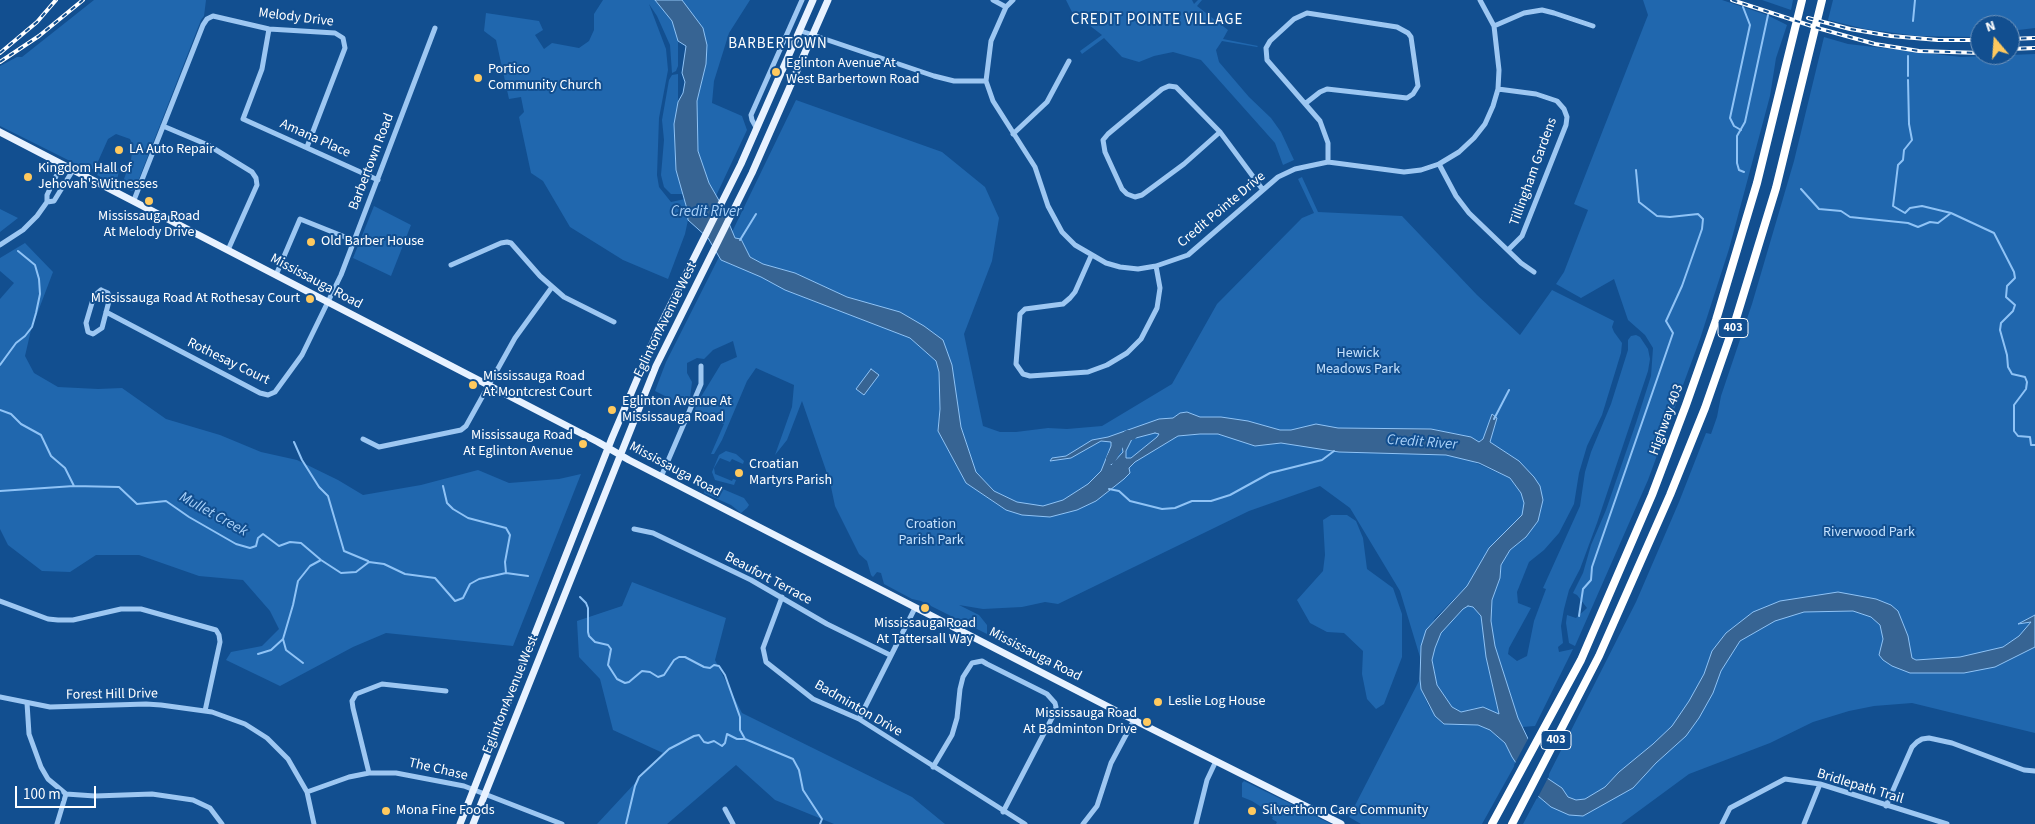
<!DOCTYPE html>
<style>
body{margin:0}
#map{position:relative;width:2035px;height:824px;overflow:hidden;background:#124f90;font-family:"Source Sans 3",sans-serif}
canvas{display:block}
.north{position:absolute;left:1970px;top:15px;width:50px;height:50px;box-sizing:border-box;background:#124f90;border:1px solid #7195bc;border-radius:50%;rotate:342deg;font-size:14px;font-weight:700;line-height:20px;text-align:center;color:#fff}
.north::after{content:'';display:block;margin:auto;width:18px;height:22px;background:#ffc95e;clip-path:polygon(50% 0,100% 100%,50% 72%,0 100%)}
.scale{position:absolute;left:15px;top:786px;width:81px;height:22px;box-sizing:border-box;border:2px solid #fff;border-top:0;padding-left:6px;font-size:15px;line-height:18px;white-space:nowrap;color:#fff;-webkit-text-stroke:4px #124f90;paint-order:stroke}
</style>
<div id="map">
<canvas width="2035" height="824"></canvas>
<div class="north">N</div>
<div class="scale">100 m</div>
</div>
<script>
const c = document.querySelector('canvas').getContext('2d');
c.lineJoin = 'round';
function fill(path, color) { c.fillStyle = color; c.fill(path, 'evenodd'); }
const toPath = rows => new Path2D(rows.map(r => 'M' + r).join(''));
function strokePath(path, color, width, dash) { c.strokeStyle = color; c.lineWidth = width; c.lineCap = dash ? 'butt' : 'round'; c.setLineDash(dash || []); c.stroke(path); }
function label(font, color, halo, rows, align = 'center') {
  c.font = font + ' "Source Sans 3",sans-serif'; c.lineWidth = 4; c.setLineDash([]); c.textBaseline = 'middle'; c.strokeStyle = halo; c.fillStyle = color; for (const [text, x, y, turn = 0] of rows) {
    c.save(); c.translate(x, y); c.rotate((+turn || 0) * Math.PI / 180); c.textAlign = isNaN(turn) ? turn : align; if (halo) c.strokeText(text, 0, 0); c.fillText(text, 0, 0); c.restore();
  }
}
fill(toPath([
 [94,0,206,0,204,16,201,20,135,189,132,191,121,187,131,160,133,145,130,139,116,134,108,139,96,166,90,171,0,126,0,66,17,57,22,57],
 [603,0,655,0,672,21,678,41,678,66,676,71,672,73,670,45,657,16,649,4,666,49,668,70,659,118,657,175,659,187,671,202,685,199,688,220,685,234,668,279,623,260,570,227,543,181,531,173,519,117,524,112,521,97,509,99,496,40,484,31,486,13,539,21,543,30,535,35,544,49,552,43,579,48,589,41,594,30,594,14],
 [682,0,750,0,729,33,714,81,712,103,742,116,747,130,716,196,709,183,698,151,697,101,706,64,703,28],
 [1066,0,1192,0,1194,4,1198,0,1202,0,1197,6,1228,30,1223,39,1258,46,1257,47,1222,41,1216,50,1219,62,1249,97,1271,118,1281,132,1294,160,1283,165,1275,143,1201,60,1173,52,1154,56,1139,62,1122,57,1104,38,1082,54,1080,51,1102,35,1072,12],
 [1643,0,1722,0,1767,15,1787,25,1776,58,1770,96,1729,249,1700,339,1648,480,1575,646,1569,643,1566,623,1567,615,1576,618,1587,608,1577,595,1573,593,1583,573,1591,545,1606,510,1636,423,1651,376,1653,348,1645,335,1628,320,1614,279,1581,298,1556,284,1564,272,1588,210,1574,204,1648,15],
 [1762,0,1793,0,1791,10],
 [1833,0,2035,0,2035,28,2010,31,2010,25,1980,25,1980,36,1976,37,1917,36,1865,29,1828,20],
 [1824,37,1848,44,1961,57,2035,54,2035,733,1912,703,1874,706,1849,711,1813,722,1770,743,1689,774,1621,824,1523,824,1538,796,1551,806,1547,778,1636,602,1679,502,1706,433,1711,434,1717,417,1721,396,1752,304,1794,161],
 [678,74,678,102,674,124,676,170,683,194,671,194,664,187,661,175,664,140,662,120,669,80,672,75],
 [796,100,942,152,985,187,999,218,992,261,964,334,983,426,1000,432,1016,432,1048,428,1067,429,1102,426,1172,384,1217,304,1302,218,1314,213,1298,179,1302,177,1318,212,1402,216,1477,295,1520,335,1552,290,1614,321,1612,327,1614,332,1622,343,1621,353,1602,415,1587,446,1579,473,1574,504,1559,533,1544,550,1529,562,1517,592,1518,603,1531,608,1509,648,1508,654,1517,661,1527,656,1534,621,1546,589,1543,588,1580,506,1585,472,1591,452,1611,404,1628,350,1628,340,1631,336,1636,335,1640,337,1648,349,1650,359,1648,371,1597,523,1580,569,1569,590,1564,609,1561,626,1563,643,1558,647,1559,652,1573,649,1535,726,1522,727,1518,718,1495,646,1491,621,1492,600,1500,578,1501,565,1510,550,1526,537,1540,486,1519,461,1490,442,1497,418,1492,415,1483,439,1478,442,1469,460,1510,478,1521,493,1524,503,1522,515,1489,548,1467,586,1435,618,1421,646,1420,657,1400,591,1350,508,1320,486,1249,511,1058,604,1045,602,1022,607,983,609,959,605,979,615,987,625,987,634,921,601,912,599,884,584,881,573,877,572,873,577,871,575,867,561,859,554,835,506,830,482,802,401,787,440,775,455,792,407,794,385,756,368,747,381,722,440,714,454,711,454,724,424,695,411,696,405,721,364,737,357,733,341,713,350,704,359,697,358,687,363,687,373,692,382,690,398,685,406,655,391,666,362,719,257,721,260,761,277,785,290,910,338,936,361,939,372,940,409,938,431,966,483,1005,510,1028,505,1017,502,994,491,976,473,961,427,952,365,864,303,847,297,795,273,763,264,750,257,741,239,735,238,732,232],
 [103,164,116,166,119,169,118,176,114,184,97,175],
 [374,206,411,225,391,276,353,258],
 [0,209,18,218,0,232],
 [25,243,53,272,31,330,25,356,34,373,58,387,98,389,122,388,166,419,220,435,261,452,297,460,338,480,363,495,421,485,478,470,509,483,559,479,581,474,513,646,386,633,353,647,280,686,226,660,231,652,262,646,279,629,270,611,243,580,199,576,139,555,96,555,70,572,42,571,8,545,0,529,0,299,14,283,0,271,0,258],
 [726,451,736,454,744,461,743,464,732,459,730,462,720,458,714,468,715,474,732,481,733,479,736,480,734,485,715,480,712,472,719,455],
 [711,484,744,498,749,505,747,508,741,513,731,505,704,493,706,486],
 [1331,515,1347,515,1356,521,1363,538,1367,569,1393,588,1402,614,1402,657,1384,704,1376,709,1367,699,1362,674,1363,651,1344,633,1327,632,1310,623,1297,600,1323,571,1325,555,1323,520],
 [632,582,726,618,715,660,742,713,912,797,945,824,834,824,775,800,736,765,667,824,597,824,663,753,613,730,600,679,579,657,577,621,622,606],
 [1468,606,1473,607,1481,616,1486,657,1499,715,1491,710,1476,708,1461,712,1452,707,1437,685,1432,660,1435,648,1441,633,1463,609],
 [1420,679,1421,689,1429,707,1444,724,1478,725,1490,730,1505,743,1516,763,1482,824,1361,824,1349,817],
 [1244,781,1289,803,1331,824,1276,824,1277,822,1272,819,1273,817,1265,813,1266,810,1252,801,1242,797,1242,783]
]), '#2067ae');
const water = toPath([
 [655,0,682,0,703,28,707,45,706,64,697,101,698,151,709,183,721,204,735,238,741,239,750,257,763,264,795,273,847,297,900,312,924,326,943,340,952,365,961,427,976,472,994,491,1017,502,1043,506,1063,500,1088,484,1101,471,1111,446,1111,442,1101,441,1071,458,1050,461,1052,458,1066,456,1092,440,1108,437,1159,419,1173,418,1180,413,1187,412,1200,417,1221,417,1248,421,1280,430,1291,430,1316,424,1338,428,1431,429,1471,437,1479,442,1483,439,1492,414,1497,418,1490,442,1519,461,1534,477,1540,486,1543,500,1538,521,1526,537,1510,550,1501,565,1500,578,1492,600,1491,621,1495,646,1518,718,1547,778,1562,788,1568,797,1576,800,1585,799,1605,787,1619,772,1653,744,1672,726,1689,701,1704,674,1712,651,1726,633,1753,612,1780,601,1838,592,1876,599,1891,605,1898,611,1908,636,1912,658,1916,660,1960,657,2003,647,2019,636,2031,622,2018,624,2035,615,2035,647,1995,667,1964,673,1910,673,1892,666,1883,660,1879,655,1883,639,1880,625,1871,617,1853,611,1804,612,1775,621,1740,641,1721,671,1713,693,1699,718,1686,736,1656,763,1633,788,1583,816,1569,815,1551,807,1538,796,1512,757,1505,743,1490,730,1478,725,1444,724,1435,716,1421,689,1420,679,1421,646,1426,630,1467,586,1489,548,1522,515,1524,503,1521,493,1510,478,1479,463,1446,455,1339,452,1281,443,1255,446,1218,434,1200,434,1178,436,1135,462,1129,468,1130,473,1124,479,1096,501,1077,510,1050,517,1022,515,1006,510,966,483,938,431,940,409,939,372,936,361,910,338,785,290,761,277,721,260,708,238,688,220,687,209,676,170,674,124,678,102,683,93,685,82,682,73,686,46,678,41,672,21,655,0],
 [1155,433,1159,434,1157,437,1131,458,1126,458,1126,451,1132,439,1155,433],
 [1121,440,1123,452,1111,465,1116,454,1117,444,1121,440],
 [1468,606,1473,607,1481,616,1486,657,1499,714,1483,707,1461,712,1452,707,1437,685,1432,660,1435,648,1441,633,1463,609,1468,606],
 [871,369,879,375,864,395,856,389,871,369]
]);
fill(water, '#376493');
strokePath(water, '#8fc3f6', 1);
fill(toPath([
 [1529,737,1549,776,1537,799,1514,765]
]), '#124f90');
strokePath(toPath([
 [1913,21,1915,0],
 [1908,56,1908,76],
 [1908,80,1909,124,1912,140,1904,150,1903,160,1898,165,1893,206,1905,213,1910,208,1922,206,1951,213],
 [1741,130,1734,126,1730,118,1750,25,1743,7],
 [1744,172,1739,170,1737,163,1737,136,1745,122,1768,15],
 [1801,189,1819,209,1841,211,1850,217,1908,223,1918,227,1930,222,1938,223,1951,213,1994,233,2014,272,2015,278,2007,286,2006,297,2015,305,2013,311,2001,323,2000,330,2007,355,2008,367,2012,374,2025,377,2027,382,2026,389,2014,405,2014,431,2018,436,2030,437,2031,445,2035,445],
 [740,240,756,214],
 [0,365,16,343,25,336,32,327,36,313,40,294,39,279,35,265,18,251],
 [0,410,11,414,21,424,41,435,51,456,65,468,74,486,119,487,137,504,166,501,189,517,236,544,250,548,256,546,258,538,263,534,279,546,290,542,301,543,321,560,341,573,356,572,369,562,384,564,405,574,435,578,455,601,463,598,470,584,479,579,506,573,528,576],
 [1494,419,1509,390],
 [294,442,302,460,319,487,328,496,344,551,368,561],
 [443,486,447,503,453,509,468,518,506,528,510,535,505,562,506,573],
 [1109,489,1119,491,1130,501,1162,509,1175,508,1192,501,1211,501,1230,495,1270,473,1322,460,1334,451],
 [0,491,74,486],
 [580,597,586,603,588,608,588,632,589,636,595,642,608,645,611,649,608,665,617,679,625,683,629,682,642,671,650,672,658,677,664,675,674,660,679,657,685,657,704,667,710,668,714,665,719,666,725,675,740,717,740,730,745,739,793,759,799,770,803,790,822,819,820,824],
 [1579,616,1583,589,1591,580,1592,567,1673,333,1666,321,1682,286,1702,229,1703,219,1698,214,1670,217,1657,216,1639,202,1636,170],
 [283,639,286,650,303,663],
 [258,654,271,650,283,639,293,605,298,581,310,566,321,560],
 [626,824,635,786,639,777,669,749,694,736,699,735,704,742,708,743,714,741,722,746,725,743,727,734,737,739,745,739]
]), '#8fc3f6', 2);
strokePath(toPath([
 [1111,459,1120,442,1128,435,1132,435]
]), '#376493', 10);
strokePath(toPath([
 [993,0,1006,7],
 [1013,0,1006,7,991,41,986,81,993,101,1035,167,1048,206,1062,232,1075,245,1106,263,1120,267,1138,269,1156,266,1188,255,1278,177,1295,169,1328,162,1404,172,1421,170,1439,164,1459,152,1474,138,1485,124,1493,106,1498,89,1499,70,1494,26,1480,0],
 [1494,26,1524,13,1542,10,1554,13,1593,26],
 [269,29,262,69,243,119,378,180],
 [801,31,934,76,954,81,986,81],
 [1498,89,1536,94,1557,101,1564,109,1567,117,1566,125,1522,236,1509,249],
 [1306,103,1320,92,1327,89,1407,98,1413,94,1418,86,1411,37,1408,33,1397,27,1307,13,1294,19,1270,41,1266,48,1267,60,1320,121,1328,143,1328,162],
 [163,126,208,145,252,172,256,178,257,185,228,250],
 [757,129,752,120,751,115,802,0],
 [1220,132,1184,164,1142,195,1135,197,1127,194,1122,189,1105,152,1103,140,1108,134,1162,89,1169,86,1176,87,1220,132,1263,190],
 [1013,134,1047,102,1069,61],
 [1439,164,1456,196,1469,213,1521,263,1534,272],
 [134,200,203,25,207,19,213,16,269,29,335,33,343,38,345,48,307,147],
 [47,202,54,201,73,170],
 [0,245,23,230,37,216,47,202,47,195,62,164],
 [1091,256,1075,292,1070,298,1063,304,1025,309,1020,314,1016,364,1023,374,1030,376,1088,372,1107,365,1127,353,1141,339,1157,308,1160,288,1156,266],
 [451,265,501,243,507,242,511,243,540,276,564,297,614,322],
 [276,275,300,219,355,241],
 [101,290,108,293,109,301,102,328,93,334,88,332,86,323,94,296,101,290],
 [106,312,260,393,268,395,275,392,302,355,341,275,435,28],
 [363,439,379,447,461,430,466,426,515,338,552,287],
 [661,477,701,384,701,366],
 [634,529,653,533,751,580,827,624,890,655],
 [782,597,763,648,766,662,813,699,859,719,1025,824],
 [0,601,48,619,58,620,73,620,121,609,141,609,216,630,219,635,220,642,205,711],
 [0,697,50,707,146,704,161,705,212,712,245,724,267,738,288,759,307,792,314,824],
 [27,703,29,734,41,767,48,779,66,794,95,796,152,794,193,800,210,808,222,824],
 [859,719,915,608],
 [933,767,952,735,957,718,960,689,963,677,972,663,982,661,987,664,1047,694,1055,703,1056,707,1053,716,1003,812],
 [369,773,353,708,352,701,356,694,382,684,446,691],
 [307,792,349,777,369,773,396,773,464,786,562,824],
 [1886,806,1912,747,1917,742,1922,739,1929,738,1952,743,2024,770,2035,771],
 [725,809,733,824],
 [57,824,66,794],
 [1083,824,1097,806,1111,763,1134,720],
 [1196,824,1207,780,1216,761],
 [1722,824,1730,808,1785,779,1820,784,1947,824],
 [1804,824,1820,784]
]), '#9dc7f2', 5);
strokePath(toPath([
 [0,132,598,442,629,460,1134,720,1341,824],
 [460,824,612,438,658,330,741,164,813,0],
 [473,824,656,366,752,173,828,0]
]), '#e8f2ff', 7);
strokePath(toPath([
 [1492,824,1581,660,1652,495,1686,405,1716,320,1757,183,1802,0],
 [1512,824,1599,656,1670,495,1705,408,1735,322,1776,188,1822,0]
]), '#fff', 8);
const rail = toPath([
 [1732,0,1821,29,1875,44,1919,51,1980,53],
 [1808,18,1850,29,1891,36,1938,40,1980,40],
 [2010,39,2035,38],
 [2010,49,2035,48],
 [0,53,37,22,56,0],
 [0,62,39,36,83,0]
]);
strokePath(rail, '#fff', 4);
strokePath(rail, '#124f90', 2, [5.5]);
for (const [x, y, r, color] of [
 [776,72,5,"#ffc95e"],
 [478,78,5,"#ffc95e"],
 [119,150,5,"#ffc95e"],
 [28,177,5,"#ffc95e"],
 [149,201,5,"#ffc95e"],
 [311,242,5,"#ffc95e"],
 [310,299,5,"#ffc95e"],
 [473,385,5,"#ffc95e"],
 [612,410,5,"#ffc95e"],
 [583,444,5,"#ffc95e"],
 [739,473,5,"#ffc95e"],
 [925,608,5,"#ffc95e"],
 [1158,702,5,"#ffc95e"],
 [1147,722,5,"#ffc95e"],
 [386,811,5,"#ffc95e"],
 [1252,811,5,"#ffc95e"]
]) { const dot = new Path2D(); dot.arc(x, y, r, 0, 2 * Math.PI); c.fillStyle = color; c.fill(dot); strokePath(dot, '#124f90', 2); }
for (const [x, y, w] of [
 [1733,328,30],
 [1556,740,30]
]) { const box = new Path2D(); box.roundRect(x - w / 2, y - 9.5, w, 19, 4); c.fillStyle = '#124f90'; c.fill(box); strokePath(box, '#fff', 1); }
label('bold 12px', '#fff', null, [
 ["403",1733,328],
 ["403",1556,740]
]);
label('14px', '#fff', '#124f90', [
 ["Melody Drive",296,18,7],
 ["Amana Place",315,139,24],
 ["Barbertown Road",372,162,-69],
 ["Tillingham Gardens",1534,172,-70],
 ["Credit Pointe Drive",1222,210,-40],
 ["Mississauga Road",316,282,28],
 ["Eglinton Avenue West",666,320,-64],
 ["Rothesay Court",228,362,26],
 ["Highway 403",1667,420,-70],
 ["Mississauga Road",675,470,28],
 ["Beaufort Terrace",768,579,28],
 ["Mississauga Road",1035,655,27],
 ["Forest Hill Drive",112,695,-1],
 ["Eglinton Avenue West",511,695,-68],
 ["Badminton Drive",858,709,30],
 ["The Chase",438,770,13],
 ["Bridlepath Trail",1860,787,17]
]);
label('14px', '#fff', '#124f90', [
 ["Eglinton Avenue At",786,64],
 ["West Barbertown Road",786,80],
 ["Portico",488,70],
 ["Community Church",488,86],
 ["LA Auto Repair",129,150],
 ["Kingdom Hall of",38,169],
 ["Jehovah's Witnesses",38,185],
 ["Mississauga Road",149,217,"center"],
 ["At Melody Drive",149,233,"center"],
 ["Old Barber House",321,242],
 ["Mississauga Road At Rothesay Court",300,299,"right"],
 ["Mississauga Road",483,377],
 ["At Montcrest Court",483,393],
 ["Eglinton Avenue At",622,402],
 ["Mississauga Road",622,418],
 ["Mississauga Road",573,436,"right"],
 ["At Eglinton Avenue",573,452,"right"],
 ["Croatian",749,465],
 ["Martyrs Parish",749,481],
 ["Mississauga Road",925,624,"center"],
 ["At Tattersall Way",925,640,"center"],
 ["Leslie Log House",1168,702],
 ["Mississauga Road",1137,714,"right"],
 ["At Badminton Drive",1137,730,"right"],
 ["Mona Fine Foods",396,811],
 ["Silverthorn Care Community",1262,811]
], 'left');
label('14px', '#c4e1fd', '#124f90', [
 ["Hewick",1358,354],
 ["Meadows Park",1358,370],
 ["Croation",931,525],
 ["Parish Park",931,541],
 ["Riverwood Park",1869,533]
]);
c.letterSpacing = '1px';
label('15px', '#fff', '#124f90', [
 ["CREDIT POINTE VILLAGE",1157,21],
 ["BARBERTOWN",778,45]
]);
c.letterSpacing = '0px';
label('italic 15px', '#a9d1f9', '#124f90', [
 ["Credit River",706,213],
 ["Credit River",1422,443,4],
 ["Mullet Creek",213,515,29]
]);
</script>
